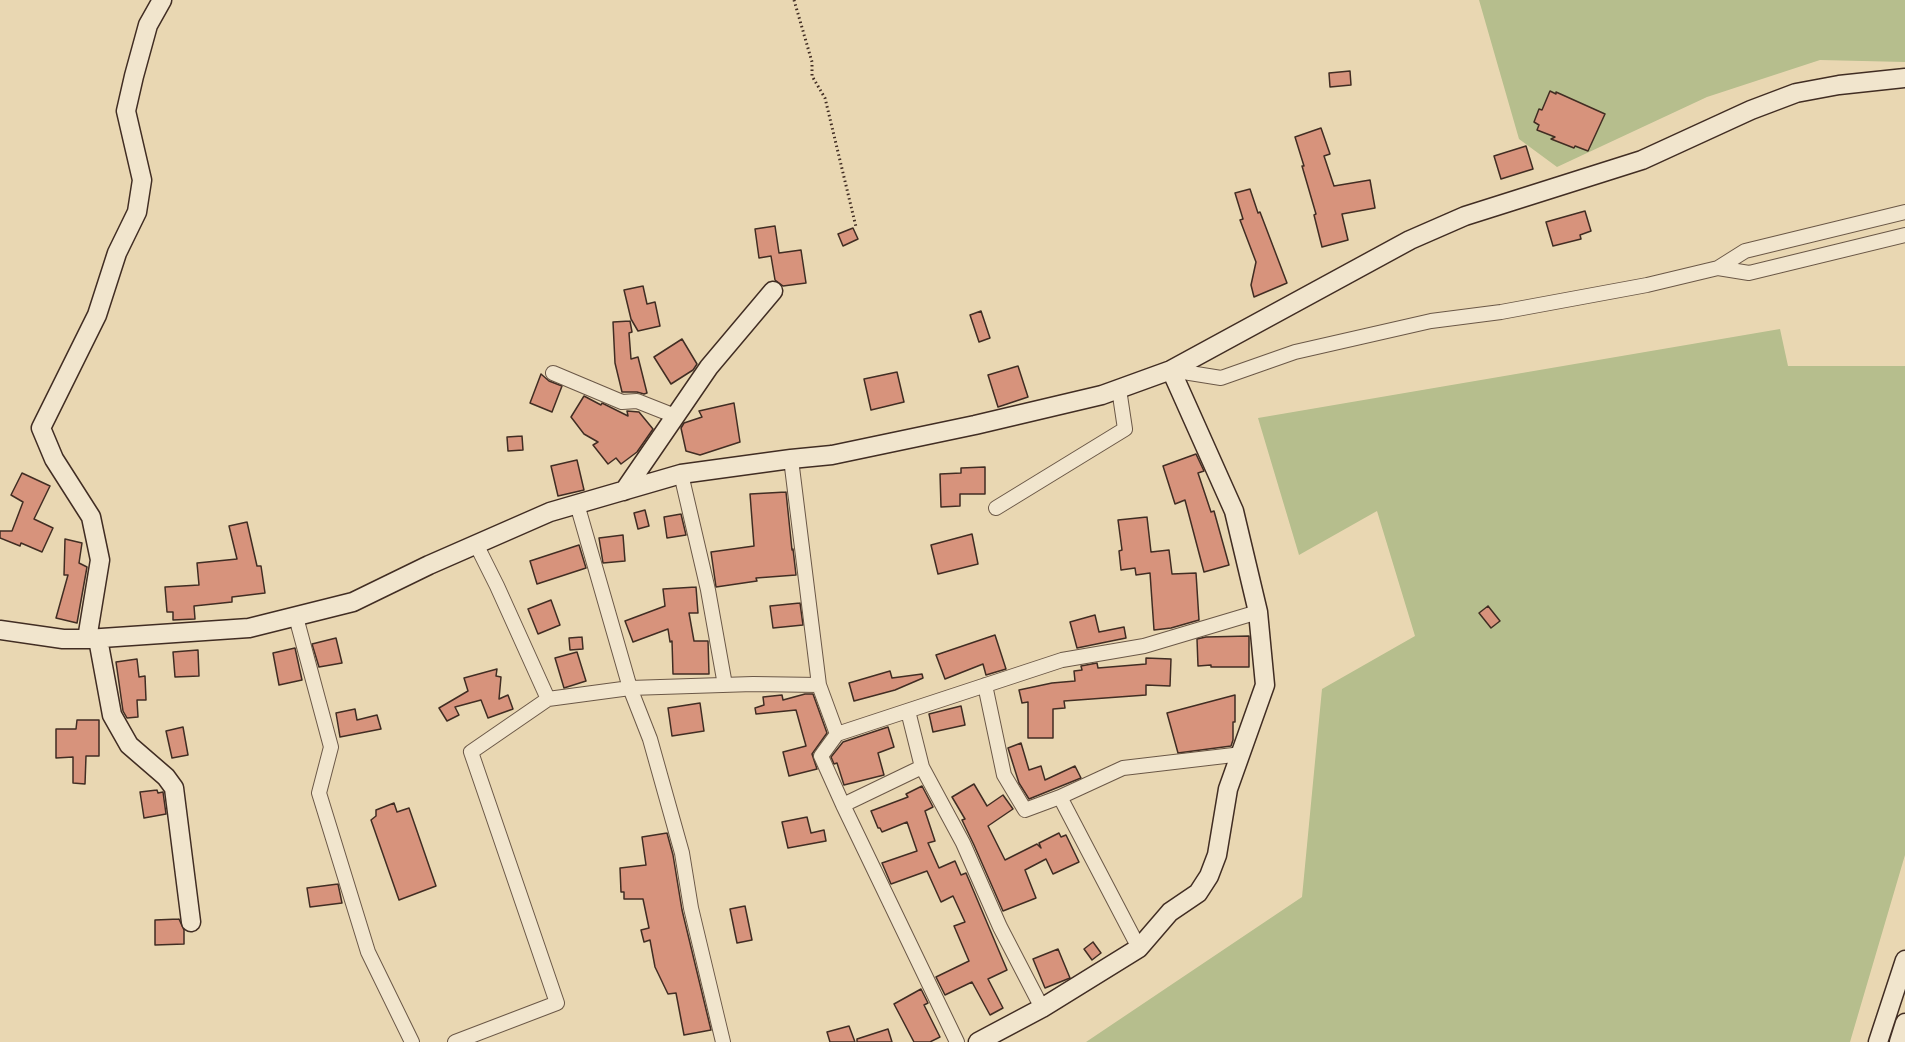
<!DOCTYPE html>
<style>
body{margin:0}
canvas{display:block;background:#e9d7b2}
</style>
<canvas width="1905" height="1042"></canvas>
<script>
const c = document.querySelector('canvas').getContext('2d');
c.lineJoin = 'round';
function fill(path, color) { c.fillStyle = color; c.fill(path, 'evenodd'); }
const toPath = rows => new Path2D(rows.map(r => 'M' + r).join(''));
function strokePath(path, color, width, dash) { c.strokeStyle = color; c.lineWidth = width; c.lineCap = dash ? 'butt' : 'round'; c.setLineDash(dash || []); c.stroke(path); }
fill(toPath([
 [1479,0,1905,0,1905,62,1820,60,1707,97,1557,167,1519,139],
 [1780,329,1788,366,1905,366,1905,855,1850,1042,1086,1042,1302,897,1322,689,1415,636,1377,511,1299,555,1258,418]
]), '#b6be8d');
const building = toPath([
 [1350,71,1351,85,1330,87,1329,73,1350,71],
 [1550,91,1556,94,1556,92,1605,114,1588,151,1575,146,1574,148,1551,139,1555,137,1537,130,1539,125,1534,122,1539,109,1542,110,1550,91],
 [1321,128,1330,154,1324,156,1334,186,1370,180,1375,208,1342,214,1348,240,1322,247,1314,215,1316,214,1302,166,1304,166,1295,137,1321,128],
 [1526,146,1533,169,1501,179,1494,156,1526,146],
 [1250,189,1258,213,1260,212,1287,283,1254,297,1251,285,1256,262,1240,220,1243,219,1235,193,1250,189],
 [1585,211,1591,231,1580,235,1581,239,1553,246,1546,222,1585,211],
 [775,226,779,253,801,250,806,283,783,286,775,280,771,256,759,258,755,229,775,226],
 [853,228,858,239,843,246,838,234,853,228],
 [643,286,647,304,655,302,660,326,638,331,631,319,624,290,643,286],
 [981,311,990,338,979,342,970,315,981,311],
 [630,321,632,332,629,333,631,359,638,357,647,393,644,394,637,392,622,392,615,363,613,322,630,321],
 [682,339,697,364,693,370,671,384,654,357,682,339],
 [1018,366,1028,397,998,407,988,375,1018,366],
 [897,372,904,402,871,410,864,379,897,372],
 [541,374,549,381,562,386,552,412,530,403,541,374],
 [584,396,601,405,602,403,628,416,627,411,639,412,653,429,637,452,621,464,616,458,608,464,593,445,598,442,584,434,571,417,584,396],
 [734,403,740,442,700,455,686,451,681,428,684,423,702,417,699,411,734,403],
 [522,436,523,450,508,451,507,437,522,436],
 [1196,454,1204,471,1198,473,1211,512,1214,511,1229,565,1204,572,1185,500,1175,504,1163,466,1196,454],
 [577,460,584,490,558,496,551,466,577,460],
 [985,467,985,494,960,494,960,506,941,507,940,474,961,473,961,468,985,467],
 [22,473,50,486,34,519,53,528,42,552,21,543,20,546,0,538,0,531,12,531,23,502,11,495,22,473],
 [786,492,792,550,793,549,796,575,756,578,757,581,716,587,711,552,754,546,750,494,786,492],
 [645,510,649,526,638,529,634,513,645,510],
 [681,514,686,535,667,538,664,517,681,514],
 [1147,517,1151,552,1169,550,1172,574,1196,573,1199,620,1171,628,1154,630,1150,573,1136,575,1135,568,1121,570,1119,551,1122,550,1118,520,1147,517],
 [247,522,257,566,261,566,265,593,232,597,232,602,194,606,195,619,173,620,173,612,167,612,165,587,199,585,197,563,237,559,229,526,247,522],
 [972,534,978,564,938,574,931,545,972,534],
 [623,535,625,561,603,563,599,538,623,535],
 [65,539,82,543,79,563,87,567,77,623,56,618,68,575,64,575,65,539],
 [579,545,586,568,537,584,530,561,579,545],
 [696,587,698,613,689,613,694,641,708,641,709,674,673,674,672,641,670,642,668,629,633,642,625,621,665,606,663,589,696,587],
 [551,600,560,625,538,634,528,609,551,600],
 [800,603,803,625,773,628,770,606,800,603],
 [1488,606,1500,621,1491,628,1479,613,1488,606],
 [1095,615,1099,632,1124,627,1126,638,1077,648,1070,622,1095,615],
 [995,635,1006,669,986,675,983,664,945,679,936,655,995,635],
 [1249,636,1249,667,1211,667,1211,665,1198,666,1197,639,1206,637,1249,636],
 [582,637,583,649,570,650,569,638,582,637],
 [336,638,342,663,319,667,312,644,336,638],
 [295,648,302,680,279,685,273,653,295,648],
 [198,650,199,676,175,677,173,652,198,650],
 [577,652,586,681,564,688,555,658,577,652],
 [1146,658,1171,659,1170,686,1146,685,1146,695,1064,701,1065,708,1053,709,1053,738,1028,738,1028,702,1022,703,1019,690,1052,683,1075,681,1074,671,1082,670,1081,666,1097,663,1098,668,1146,664,1146,658],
 [137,659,139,677,145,676,146,700,137,700,138,717,127,718,123,711,116,662,137,659],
 [497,669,496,676,501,677,499,699,508,695,513,709,488,718,481,700,455,707,459,715,447,721,439,708,468,691,464,678,497,669],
 [890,671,892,678,922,674,923,678,895,690,854,701,849,683,890,671],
 [805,694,813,694,827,733,812,754,817,769,789,776,783,752,806,746,796,710,756,714,755,708,764,705,763,697,782,695,783,700,805,694],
 [1235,695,1235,722,1233,722,1233,740,1231,746,1178,753,1167,713,1235,695],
 [700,703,704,731,672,736,668,708,700,703],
 [961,706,965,725,933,732,929,714,961,706],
 [355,709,357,720,377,715,381,729,340,737,336,713,355,709],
 [77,720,99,720,99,756,86,756,85,784,73,783,73,757,56,758,56,729,76,729,77,720],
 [183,727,188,755,172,758,166,731,183,727],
 [888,727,894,747,878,753,884,775,844,785,837,763,834,764,831,757,843,742,888,727],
 [1021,743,1029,770,1041,766,1045,780,1075,766,1081,778,1029,799,1019,783,1008,748,1021,743],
 [974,784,987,806,1003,795,1013,809,988,826,1005,860,1037,844,1041,848,1039,843,1059,833,1061,837,1066,835,1079,862,1053,874,1046,859,1025,870,1036,898,1003,911,974,845,962,820,965,819,952,797,974,784],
 [922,786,933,807,925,811,935,841,928,843,939,868,955,861,961,875,966,873,1007,970,988,979,1003,1008,990,1015,972,982,945,995,936,977,969,961,954,926,965,922,953,896,941,902,927,871,891,884,882,863,917,851,907,822,882,832,880,828,878,828,871,811,908,797,906,794,922,786],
 [157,790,158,793,163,792,166,814,144,818,140,792,157,790],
 [394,803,397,812,409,808,436,886,399,900,371,820,376,816,376,810,394,803],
 [807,817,811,833,824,830,826,841,788,848,782,822,807,817],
 [667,833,673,855,682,910,711,1030,684,1035,676,993,668,994,655,967,650,940,644,942,641,930,649,928,643,899,624,899,624,892,621,892,620,868,646,865,642,837,667,833],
 [338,884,342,903,310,907,307,888,338,884],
 [745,906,752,940,737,943,730,909,745,906],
 [179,919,184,930,184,944,155,945,155,920,179,919],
 [1093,942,1101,953,1092,960,1084,949,1093,942],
 [1058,949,1070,978,1045,988,1033,959,1058,949],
 [921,989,928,1003,924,1005,940,1037,930,1042,914,1042,894,1004,921,989],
 [849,1026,855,1042,830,1042,827,1032,849,1026],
 [888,1029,892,1042,857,1042,857,1039,888,1029]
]);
fill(building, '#d7937c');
strokePath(building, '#412d23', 1.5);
const street = toPath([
 [1718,268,1749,273,1905,235],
 [1171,370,1221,378,1295,352,1431,321,1501,312,1647,285,1718,268,1745,251,1905,212],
 [553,373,622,402,637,401,675,416],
 [791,459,819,685],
 [681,474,708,590,725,685],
 [996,508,1125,429,1119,389],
 [476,544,497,586,548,699],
 [296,617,331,747,319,793,368,952,412,1042],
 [985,685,1004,775,1025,810,1060,797],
 [908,711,922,767],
 [837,734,821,756,843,805,957,1042],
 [843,805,922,767,963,843,1000,927,1042,1008],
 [1139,948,1060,797,1123,768,1242,754],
 [455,1042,557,1003,471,752,548,699,630,688,577,504],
 [723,1042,691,908,682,853,650,739,630,688,753,684,819,685,837,734,1062,660,1144,646,1258,612]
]);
const secondary = toPath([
 [624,491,709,367,773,291],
 [0,630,63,639,87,639,249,628,353,602,429,565,550,512,681,474,791,459,832,455,975,425,1102,395,1171,370,1410,240,1465,216,1642,160,1751,110,1796,93,1839,85,1905,78],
 [87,639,100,560,91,517,54,459,41,428,97,315,117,253,137,212,142,180,126,111,134,76,148,25,162,0],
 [98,639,112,715,129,745,166,777,174,788,191,922],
 [978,1042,1042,1008,1139,948,1170,912,1198,893,1209,876,1217,855,1228,789,1265,685,1258,612,1234,511,1171,370],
 [1878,1042,1905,960],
 [1899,1042,1905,1023]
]);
strokePath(street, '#6b5847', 16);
strokePath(secondary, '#412d23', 21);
strokePath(toPath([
 [794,0,812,62,812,76,825,98,856,227]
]), '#412d23', 3, [1.5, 3]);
strokePath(street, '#f1e5cd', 14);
strokePath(secondary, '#f1e5cd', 18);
</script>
